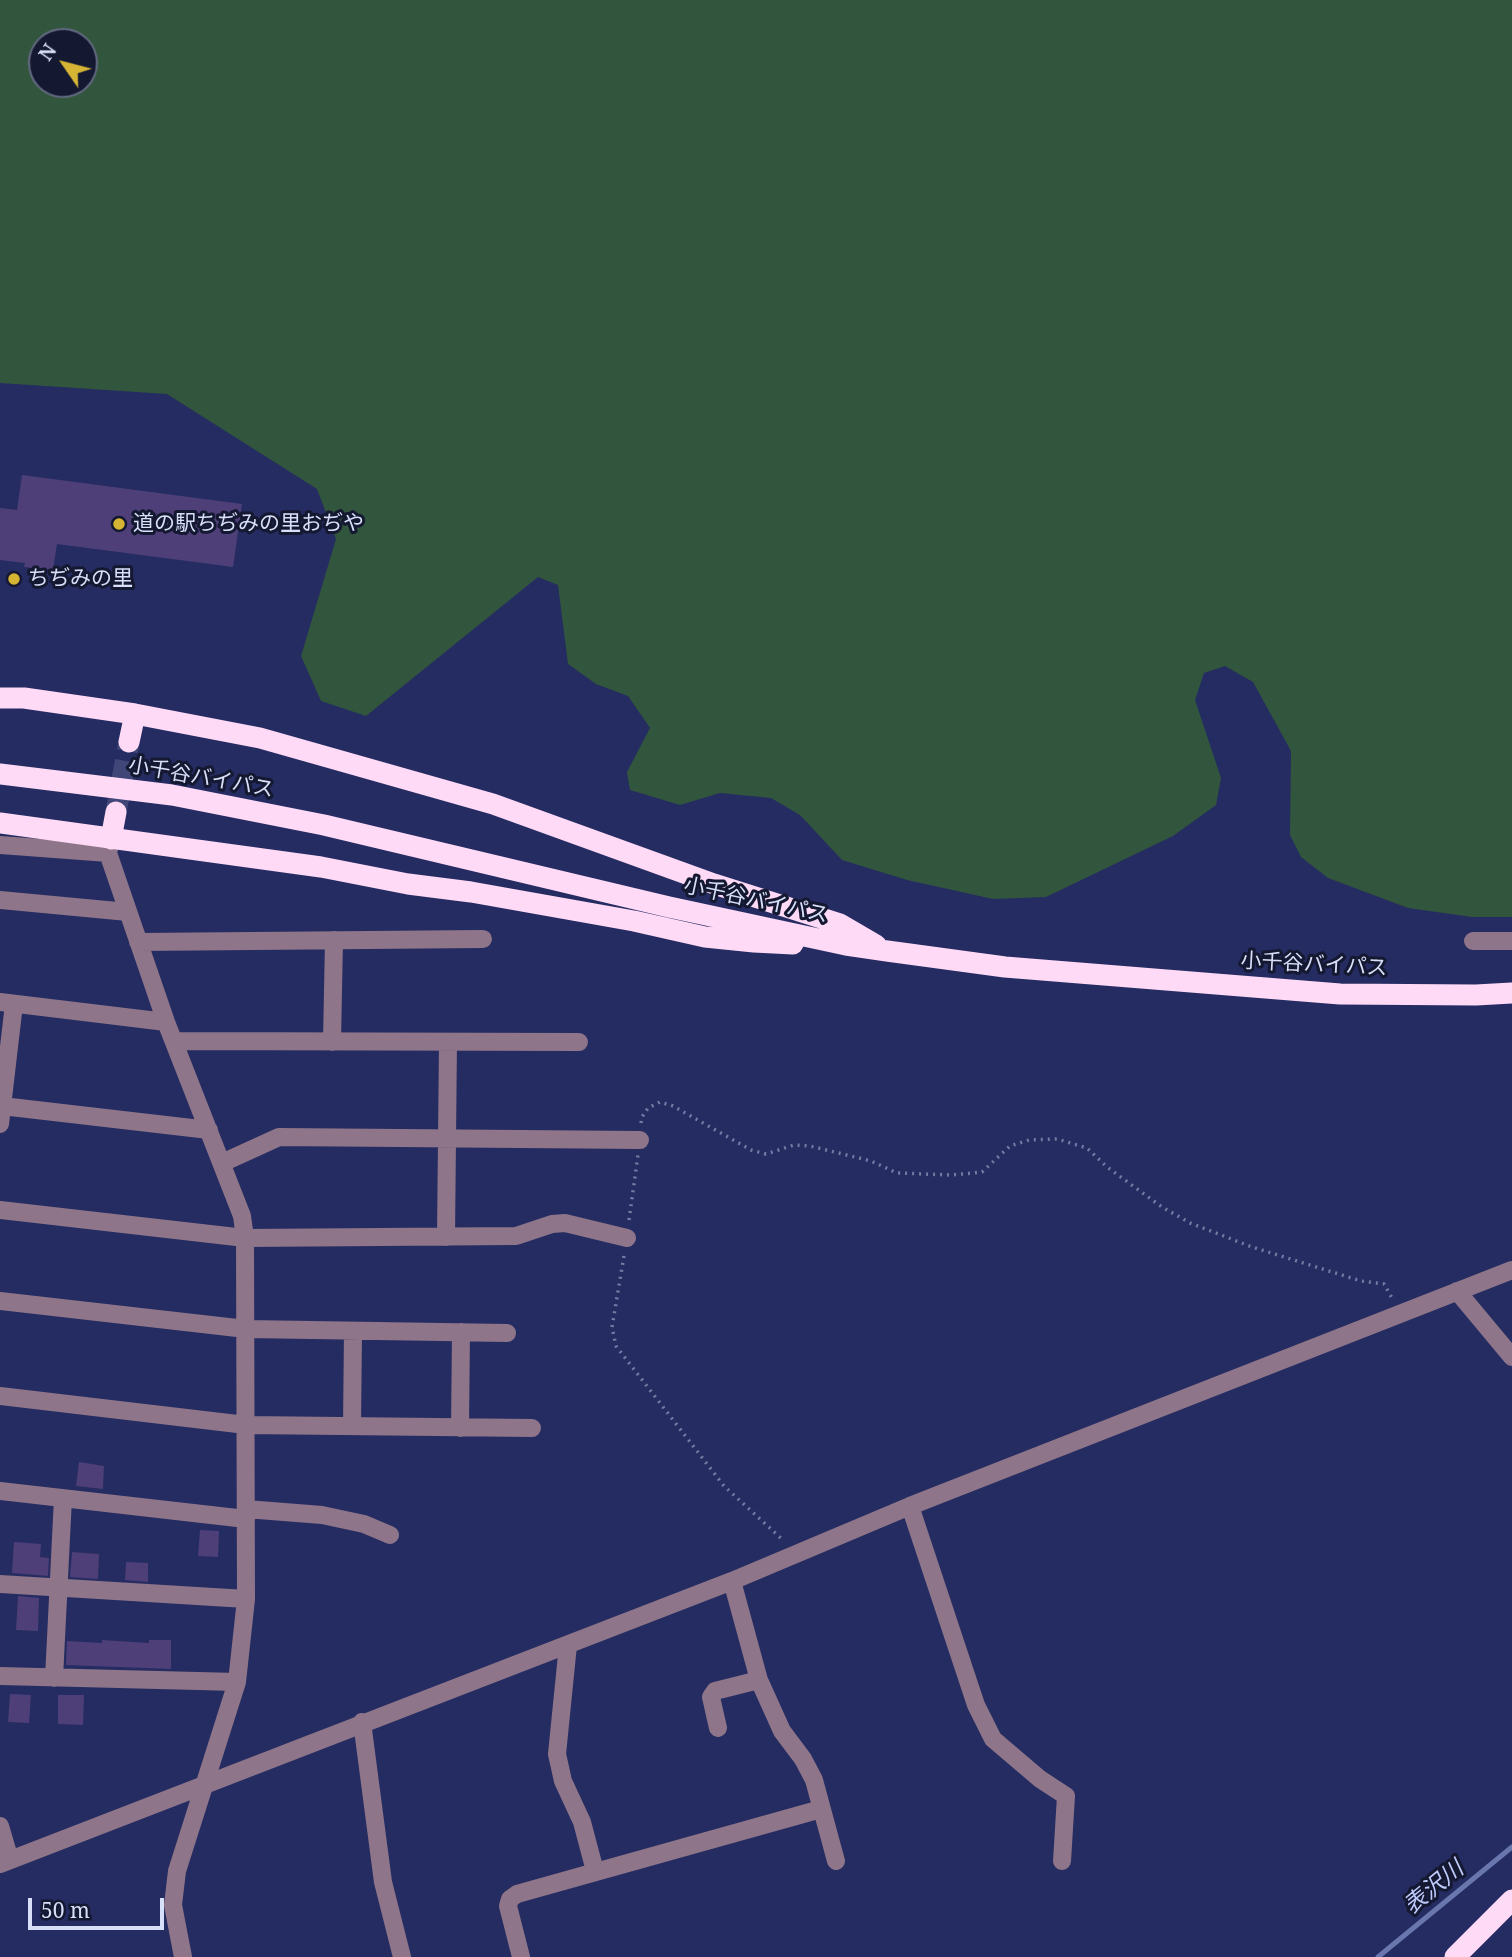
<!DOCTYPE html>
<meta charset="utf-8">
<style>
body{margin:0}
#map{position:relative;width:1512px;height:1957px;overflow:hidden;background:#252c61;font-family:"Noto Serif",serif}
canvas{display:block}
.north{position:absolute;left:28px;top:28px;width:70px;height:70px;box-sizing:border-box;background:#141830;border:2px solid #626880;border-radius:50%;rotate:305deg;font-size:19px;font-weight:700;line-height:28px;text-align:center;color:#d8dff9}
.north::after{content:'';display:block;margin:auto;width:24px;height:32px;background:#d6b534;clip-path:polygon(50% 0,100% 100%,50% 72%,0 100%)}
.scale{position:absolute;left:28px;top:1898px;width:136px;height:32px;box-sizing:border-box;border:4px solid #d8dff9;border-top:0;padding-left:9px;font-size:21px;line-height:24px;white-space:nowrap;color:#d8dff9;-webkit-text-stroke:5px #141830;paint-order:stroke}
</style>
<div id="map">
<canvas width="1512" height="1957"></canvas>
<div class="north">N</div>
<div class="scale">50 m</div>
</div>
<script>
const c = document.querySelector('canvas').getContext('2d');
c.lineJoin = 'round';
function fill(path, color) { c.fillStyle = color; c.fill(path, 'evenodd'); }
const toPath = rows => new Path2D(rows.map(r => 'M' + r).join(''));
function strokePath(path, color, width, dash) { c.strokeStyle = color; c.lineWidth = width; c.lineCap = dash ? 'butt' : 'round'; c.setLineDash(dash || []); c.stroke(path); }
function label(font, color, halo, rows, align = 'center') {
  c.font = font + ' "Noto Serif","Noto Sans JP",serif'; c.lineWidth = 6; c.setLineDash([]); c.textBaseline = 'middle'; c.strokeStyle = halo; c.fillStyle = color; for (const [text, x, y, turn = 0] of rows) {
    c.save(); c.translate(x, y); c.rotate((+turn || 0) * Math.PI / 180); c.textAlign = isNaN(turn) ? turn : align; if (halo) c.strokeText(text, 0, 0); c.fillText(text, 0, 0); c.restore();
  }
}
fill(toPath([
 [0,0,1512,0,1512,917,1472,917,1408,908,1328,878,1301,857,1290,835,1291,751,1253,682,1225,666,1204,673,1195,700,1221,778,1216,805,1173,836,1046,897,993,899,907,880,842,860,800,815,771,798,720,793,680,805,630,790,627,772,650,728,628,696,596,684,568,664,558,585,538,577,366,716,321,701,301,656,336,539,317,489,167,394,0,383],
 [42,42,84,42,84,84,42,84]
]), '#32553d');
strokePath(toPath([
 [1378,1957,1512,1847]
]), '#6a76ae', 5);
fill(toPath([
 [22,475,242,504,233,567,57,544,53,570,24,567,25,563,0,560,0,508,17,510],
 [79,1462,104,1466,103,1489,76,1486],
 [200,1530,219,1531,218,1557,198,1556],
 [14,1542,41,1544,40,1557,49,1558,48,1576,12,1573],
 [72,1552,99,1554,98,1579,70,1577],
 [126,1562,148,1563,148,1582,125,1580],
 [18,1596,39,1598,38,1631,16,1630],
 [102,1640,149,1643,149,1640,171,1640,171,1669,66,1665,67,1641,102,1643],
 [10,1694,31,1695,29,1723,8,1722],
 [58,1695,84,1695,83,1725,58,1724]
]), '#4e3f78');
strokePath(toPath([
 [116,812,129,742]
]), '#404778', 21, [21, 10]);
strokePath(toPath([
 [641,1123,642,1117,648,1108,660,1102,673,1106,751,1150,766,1154,794,1145,810,1146,871,1161,897,1173,952,1175,982,1172,1010,1146,1029,1140,1057,1139,1087,1148,1107,1167,1162,1207,1190,1223,1252,1247,1361,1281,1384,1284,1392,1298],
 [629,1220,638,1155],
 [624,1256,612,1327,616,1346,724,1486,784,1541]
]), '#747ba4', 3.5, [2, 5]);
strokePath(toPath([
 [111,839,108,853,166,1022,242,1216,245,1238,246,1599,237,1682,177,1871,173,1905,183,1957],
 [0,845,108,853],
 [0,900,128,912],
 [1473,941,1512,941],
 [138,942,483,939],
 [0,1002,166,1022],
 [174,1041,579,1042],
 [332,1042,334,940],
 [2,1106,209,1130],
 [0,1124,14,1004],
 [222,1163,279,1137,640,1140],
 [0,1210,245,1238,516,1236,552,1224,565,1223,627,1238],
 [446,1237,448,1042],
 [1457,1291,1512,1357],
 [0,1301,246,1329,507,1333],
 [0,1396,246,1425,532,1428],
 [352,1426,353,1331],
 [460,1428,461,1332],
 [0,1491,246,1519],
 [910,1506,976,1705,993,1739,1040,1779,1066,1796,1062,1861],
 [246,1509,322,1515,364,1524,390,1535],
 [732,1581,759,1680,782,1731,803,1759,814,1780,836,1861],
 [0,1584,246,1599],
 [568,1645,557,1754,563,1781,582,1822,595,1871],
 [0,1676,237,1682],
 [54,1678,63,1498],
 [362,1722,383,1882,402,1957],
 [718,1728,711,1697,715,1691,759,1680],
 [0,1826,10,1860],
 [0,1864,732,1581,910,1506,1512,1270],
 [521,1957,508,1906,510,1899,517,1894,821,1809]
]), '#8e7589', 18);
strokePath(toPath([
 [0,698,24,698,135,714,260,738,493,804,714,884,840,924,876,945],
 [129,742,135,714],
 [0,774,172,795,324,825,669,907,846,945,887,951,1005,967,1340,994,1476,995,1512,993],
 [0,823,321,867,408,884,471,892,634,921,705,937,754,942,793,944],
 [111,839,116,812],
 [1455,1957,1512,1900]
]), '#ffdaf7', 21);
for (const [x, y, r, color] of [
 [119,524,7,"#d6b534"],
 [14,579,7,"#d6b534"]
]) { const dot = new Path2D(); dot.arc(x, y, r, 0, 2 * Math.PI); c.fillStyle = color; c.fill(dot); strokePath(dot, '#141830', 2.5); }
label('21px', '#d8dff9', '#141830', [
 ["道の駅ちぢみの里おぢや",133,524],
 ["ちぢみの里",28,579]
], 'left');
label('21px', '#d8dff9', '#141830', [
 ["小千谷バイパス",201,778,10],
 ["小千谷バイパス",756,901,12],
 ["小千谷バイパス",1314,965,3]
]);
label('italic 23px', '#bfcbfd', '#141830', [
 ["表沢川",1434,1888,-39]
]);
</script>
